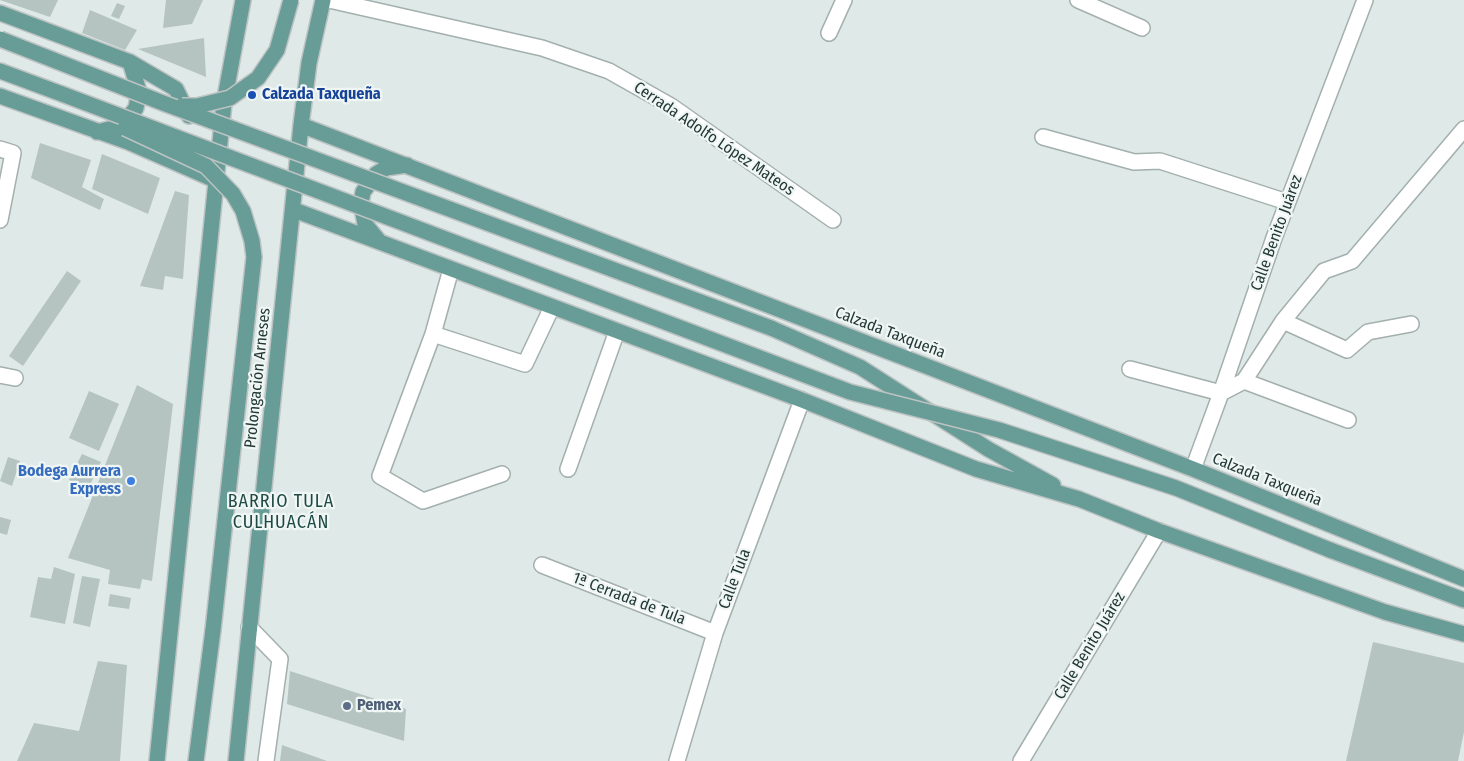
<!DOCTYPE html>
<meta charset="utf-8">
<style>
body{margin:0}
canvas{display:block;background:#dfe9e7}
</style>
<canvas width="1464" height="761"></canvas>
<script>
const c = document.querySelector('canvas').getContext('2d');
c.lineJoin = 'round';
function fill(path, color) { c.fillStyle = color; c.fill(path, 'evenodd'); }
const toPath = rows => new Path2D(rows.map(r => 'M' + r).join(''));
function strokePath(path, color, width, dash) { c.strokeStyle = color; c.lineWidth = width; c.lineCap = dash ? 'butt' : 'round'; c.setLineDash(dash || []); c.stroke(path); }
function label(font, color, halo, rows, align = 'center') {
  c.font = font + ' "Fira Sans Condensed",sans-serif'; c.lineWidth = 4.5; c.setLineDash([]); c.textBaseline = 'middle'; c.strokeStyle = halo; c.fillStyle = color; for (const [text, x, y, turn = 0] of rows) {
    c.save(); c.translate(x, y); c.rotate((+turn || 0) * Math.PI / 180); c.textAlign = isNaN(turn) ? turn : align; if (halo) c.strokeText(text, 0, 0); c.fillText(text, 0, 0); c.restore();
  }
}
fill(toPath([
 [0,0,58,0,50,17],
 [166,0,203,0,192,24,163,28],
 [117,3,125,6,119,19,111,16],
 [90,10,137,30,125,50,82,33],
 [204,38,206,77,138,49],
 [40,143,91,160,82,187,104,199,100,210,31,178],
 [102,154,160,178,148,214,92,189],
 [175,191,189,195,183,279,165,276,163,290,140,286],
 [67,271,81,281,23,366,9,356],
 [137,385,173,404,152,581,142,579,140,589,108,584,110,570,68,558],
 [89,391,119,404,99,451,69,438],
 [82,454,101,462,88,489,69,480],
 [8,457,20,461,12,486,0,481],
 [0,517,11,520,7,535,0,533],
 [54,567,75,574,65,624,30,617,38,577,51,579],
 [82,576,100,579,90,627,73,623],
 [110,594,131,598,129,609,108,606],
 [1373,642,1464,663,1464,732,1458,761,1346,761],
 [98,661,127,665,120,761,17,761,34,723,79,731],
 [290,671,406,709,404,741,287,704],
 [282,745,327,761,280,761]
]), '#b5c4c0');
const minor = toPath([
 [329,0,542,48,609,71,671,106,833,220],
 [1078,0,1142,28],
 [829,33,844,0],
 [1043,137,1134,162,1160,161,1287,202],
 [0,149,13,153,0,220],
 [451,269,433,334,525,364,552,307],
 [1283,321,1347,350,1368,332,1411,324],
 [433,334,380,476,423,501,502,474],
 [1130,369,1221,393,1244,381,1283,321,1324,271,1352,261,1464,129],
 [0,375,15,378],
 [1244,381,1348,420],
 [568,469,617,331],
 [1193,469,1221,393,1274,238,1365,0],
 [542,565,715,633],
 [249,627,280,659,266,761],
 [677,761,715,633,802,400],
 [1021,761,1159,531]
]);
const major = toPath([
 [0,13,130,62,176,89,189,116],
 [0,71,62,94],
 [0,96,128,142,217,181],
 [301,125,1193,469,1464,579],
 [97,132,117,127,125,122,136,108,139,91,130,62],
 [294,210,802,400,976,469,1079,499,1159,531,1385,612,1464,634],
 [379,241,365,224,361,203,363,192,376,174,386,168,407,165],
 [771,328,860,367,988,449,1053,485],
 [1330,550,1464,600],
 [157,761,224,103,243,0],
 [196,761,213,630],
 [236,761,301,125,309,63,323,0]
]);
strokePath(minor, '#a3b0ae', 18);
strokePath(major, '#bdc3c3', 18);
strokePath(minor, '#fff', 15);
strokePath(major, '#679c97', 15);
const majorBridge = toPath([
 [0,39,163,103,771,328],
 [62,94,850,392,999,430,1176,488,1330,550],
 [182,106,197,106,230,98,258,78,277,50,291,0],
 [125,128,206,166,233,194,243,211,252,241,254,257,213,630]
]);
strokePath(majorBridge, '#bdc3c3', 18, []);
strokePath(majorBridge, '#679c97', 15);
for (const [x, y, r, color] of [
 [252,95,5,"#1a4fb4"],
 [131,481,5,"#3f7fe0"],
 [347,706,5,"#5c6f8a"]
]) { const dot = new Path2D(); dot.arc(x, y, r, 0, 2 * Math.PI); c.fillStyle = color; c.fill(dot); strokePath(dot, '#eff6f4', 2); }
label('bold 16px', '#164399', '#eff6f4', [
 ["Calzada Taxqueña",262,95]
], 'left');
label('16px', '#223836', '#eff6f4', [
 ["Cerrada Adolfo López Mateos",714,139,34],
 ["Calle Benito Juárez",1277,233,-70],
 ["Calzada Taxqueña",890,333,21],
 ["Prolongación Arneses",258,378,-84],
 ["Calzada Taxqueña",1267,480,22],
 ["Calle Tula",735,579,-69],
 ["1ª Cerrada de Tula",629,599,21],
 ["Calle Benito Juárez",1090,646,-59]
]);
label('bold 16px', '#366cbe', '#eff6f4', [
 ["Bodega Aurrera",121,472],
 ["Express",121,490]
], 'right');
label('bold 16px', '#4e5e75', '#eff6f4', [
 ["Pemex",357,706]
], 'left');
c.letterSpacing = '1px';
label('18px', '#1f4945', '#eff6f4', [
 ["BARRIO TULA",281,502],
 ["CULHUACÁN",281,523]
]);
c.letterSpacing = '0px';
</script>
